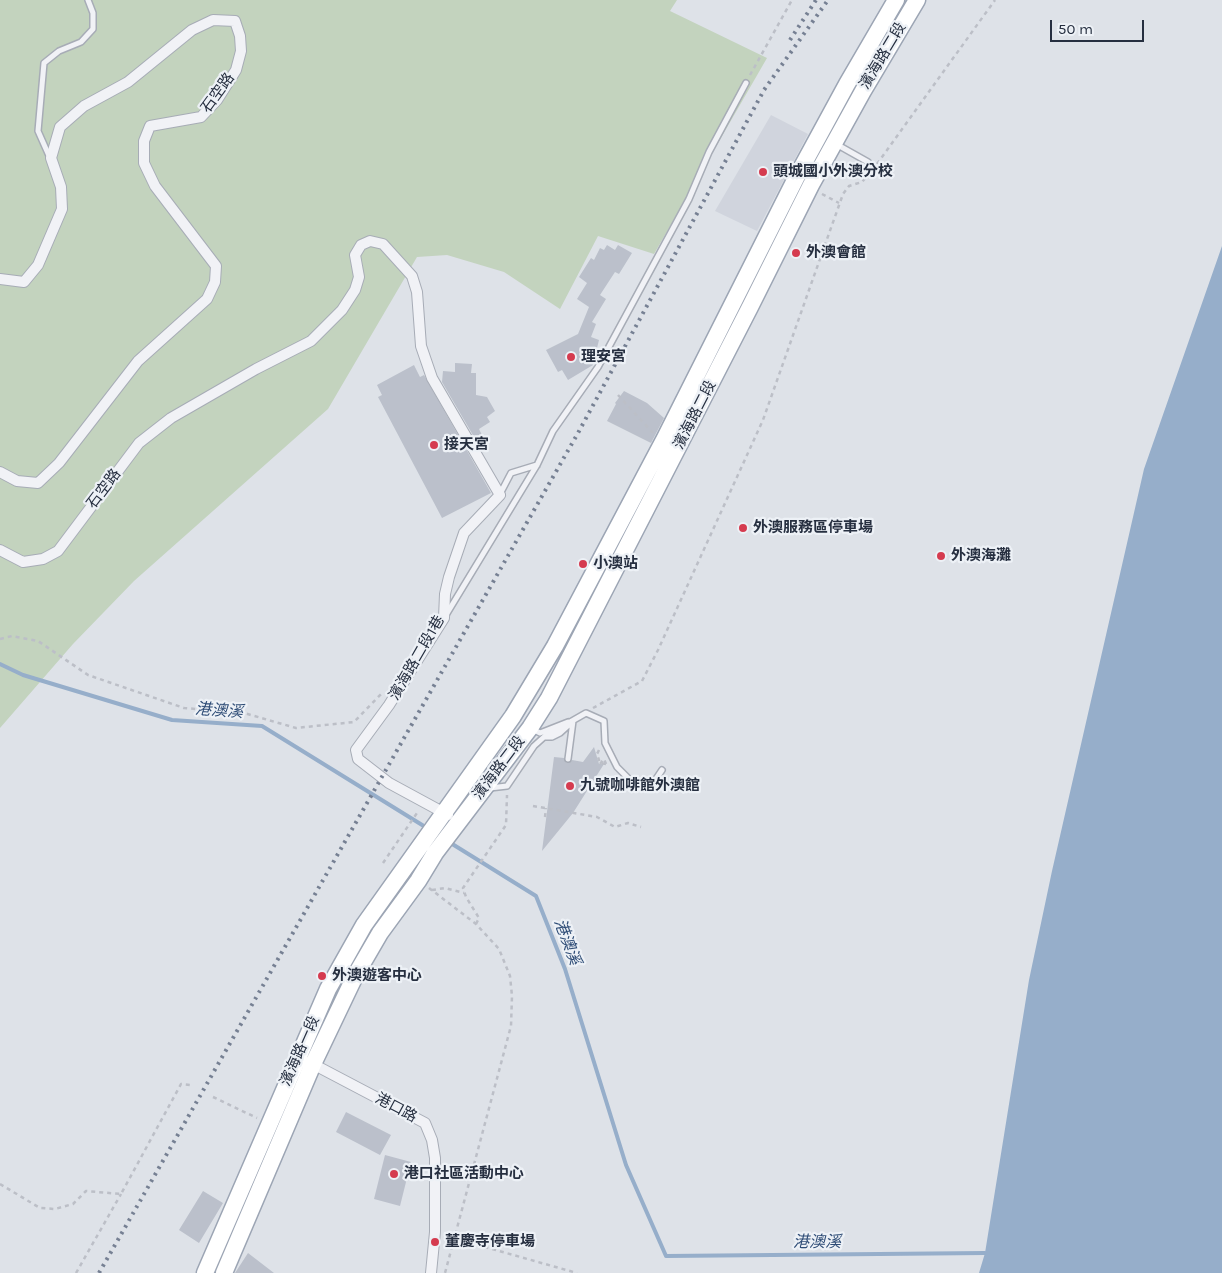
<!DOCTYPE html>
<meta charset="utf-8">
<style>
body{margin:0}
#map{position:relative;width:1222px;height:1273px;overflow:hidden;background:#dee2e8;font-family:Karla,sans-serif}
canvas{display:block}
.scale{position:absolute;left:1050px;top:20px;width:94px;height:22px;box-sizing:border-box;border:2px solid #262f40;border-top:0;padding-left:6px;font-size:15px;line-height:18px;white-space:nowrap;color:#262f40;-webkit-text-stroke:4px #edf1f6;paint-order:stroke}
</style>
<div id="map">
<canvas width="1222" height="1273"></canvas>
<div class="scale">50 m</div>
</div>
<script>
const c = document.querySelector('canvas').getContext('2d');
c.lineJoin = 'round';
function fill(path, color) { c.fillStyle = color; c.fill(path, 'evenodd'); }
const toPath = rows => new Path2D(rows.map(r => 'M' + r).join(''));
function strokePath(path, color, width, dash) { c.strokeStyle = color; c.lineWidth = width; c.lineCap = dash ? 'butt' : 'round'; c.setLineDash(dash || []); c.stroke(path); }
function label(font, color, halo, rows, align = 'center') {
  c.font = font + ' Karla,"Noto Sans TC",sans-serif'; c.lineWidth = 4.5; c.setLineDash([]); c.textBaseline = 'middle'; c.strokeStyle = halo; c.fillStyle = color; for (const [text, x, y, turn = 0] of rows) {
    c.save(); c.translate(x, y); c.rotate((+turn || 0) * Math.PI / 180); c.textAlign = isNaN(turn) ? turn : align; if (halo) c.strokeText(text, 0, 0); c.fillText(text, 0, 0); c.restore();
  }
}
fill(toPath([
 [771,115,808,134,757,231,715,211]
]), '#d0d4dd');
fill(toPath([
 [0,0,677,0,670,11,767,58,654,254,598,236,560,309,504,272,447,255,417,257,328,409,134,581,73,644,0,728]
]), '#c3d3be');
fill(toPath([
 [1222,246,1222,1273,979,1273,985,1253,1029,980,1052,871,1144,469]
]), '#96aeca');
strokePath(toPath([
 [0,664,23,675,172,720,262,726,427,828],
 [449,842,536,896,565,969,626,1165,666,1256,985,1253]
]), '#96aeca', 4);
fill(toPath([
 [607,245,615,250,618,245,632,253,619,274,615,272,600,295,606,299,592,322,596,324,591,337,599,340,595,356,590,358,593,365,568,380,562,370,558,372,546,350,578,334,589,307,577,299,587,283,579,277,591,258,594,260,600,248,604,250],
 [455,363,472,364,471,373,476,373,476,395,487,397,495,411,487,417,490,422,479,429,482,435,474,437,442,382,443,371,455,372],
 [414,365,420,377,424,375,491,493,442,518,378,397,382,395,377,385],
 [624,391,647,403,664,418,651,443,607,421,616,404,615,403],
 [594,747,599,764,604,764,573,813,542,851,554,757,564,758,567,763,572,760,583,762],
 [346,1112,391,1135,380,1155,336,1132],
 [385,1155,411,1162,400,1206,374,1199],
 [203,1191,223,1203,199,1243,179,1230],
 [248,1253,274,1273,235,1273]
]), '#bbc0cb');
const lane = toPath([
 [836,144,868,162],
 [50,158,38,131,44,63,59,51,81,42,93,29,93,13,88,0],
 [500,494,511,473,537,465],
 [446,615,537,465,553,431,598,367,689,199,709,152,746,83],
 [532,729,540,733,568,722],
 [545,737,552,737,560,733,571,723],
 [568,759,573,721],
 [490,788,507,786,534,746,544,737,586,713,604,721,605,743,617,767,631,781,645,785,654,782,662,770]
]);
const street = toPath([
 [0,279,24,282,38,265,62,209,61,187,51,158,60,127,84,106,128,82,192,30,213,20,235,21,240,36,241,51,236,70,217,100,201,117,150,126,144,141,144,163,155,186,216,266,215,282,207,299,138,361,59,463,38,483,17,481,0,472],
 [0,550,23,562,43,559,58,551,139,443,171,418,256,369,311,341,342,310,355,290,359,277,355,255,361,245,370,241,383,244,412,276,417,292,421,346,432,378,500,495,464,533,449,577,445,594,444,618,389,705,356,750,358,759,389,783,448,815],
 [309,1062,425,1123,432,1140,435,1158,435,1232,431,1273]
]);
const primary = toPath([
 [205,1273,328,989,364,925,513,716,555,646,665,438,797,176,847,84,896,0],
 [224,1273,313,1064,355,976,380,933,418,881,435,853,530,728,549,698,750,307,811,185,863,91,917,0]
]);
strokePath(lane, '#a7acb6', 8);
strokePath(street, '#a7acb6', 12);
strokePath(primary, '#9ca5b4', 19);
strokePath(toPath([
 [750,75,792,0],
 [877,164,995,0],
 [822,194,839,203],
 [618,395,653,433],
 [0,639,12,636,38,641,88,675,184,708,244,713,296,728,354,722,383,692],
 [593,708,642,681,658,650,763,420,843,194,849,186,862,182,872,170],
 [599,750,597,754,600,763,606,764],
 [533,806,597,817,615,827,628,823,641,827],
 [545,817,546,808],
 [383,863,419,810],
 [429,888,476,924,499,949,510,976,512,996,511,1026,445,1273],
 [432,890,445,888,464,893],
 [476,924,479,918,466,897,463,888,506,825,507,795],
 [213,1097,257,1118],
 [0,1184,40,1208,55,1209,73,1204,86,1191,121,1194,181,1084,190,1085],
 [446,1236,577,1273],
 [76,1273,121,1194]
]), '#bcbfc7', 2.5, [4, 4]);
strokePath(lane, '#f1f2f6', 5);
strokePath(street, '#f1f2f6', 10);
strokePath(primary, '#fff', 16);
strokePath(toPath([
 [790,40,816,0],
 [99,1273,578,433,764,90,828,0]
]), '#768093', 4, [2.5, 5]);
strokePath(toPath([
 [600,764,604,759,606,764]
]), '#bcbfc7', 2.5, [4, 4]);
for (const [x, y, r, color] of [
 [763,172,5,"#d53b4f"],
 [796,253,5,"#d53b4f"],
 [571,357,5,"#d53b4f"],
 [434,445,5,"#d53b4f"],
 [743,528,5,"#d53b4f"],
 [941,556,5,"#d53b4f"],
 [583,564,5,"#d53b4f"],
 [570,786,5,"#d53b4f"],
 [322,976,5,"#d53b4f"],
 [394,1174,5,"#d53b4f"],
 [435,1242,5,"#d53b4f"]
]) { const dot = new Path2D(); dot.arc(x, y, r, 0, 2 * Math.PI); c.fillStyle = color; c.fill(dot); strokePath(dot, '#edf1f6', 2); }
label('15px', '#262f40', '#edf1f6', [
 ["濱海路二段",883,56,-59],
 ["石空路",218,93,-54],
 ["濱海路二段",695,415,-63],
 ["石空路",104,489,-53],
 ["濱海路二段1巷",417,658,-60],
 ["濱海路二段",499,768,-53],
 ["濱海路一段",300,1051,-66],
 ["港口路",396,1108,28]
]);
label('bold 15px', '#262f40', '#edf1f6', [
 ["頭城國小外澳分校",773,172],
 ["外澳會館",806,253],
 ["理安宮",581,357],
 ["接天宮",444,445],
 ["外澳服務區停車場",753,528],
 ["外澳海灘",951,556],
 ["小澳站",593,564],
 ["九號咖啡館外澳館",580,786],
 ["外澳遊客中心",332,976],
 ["港口社區活動中心",404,1174],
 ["董慶寺停車場",445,1242]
], 'left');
label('italic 16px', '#2e4c76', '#edf1f6', [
 ["港澳溪",219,711,4],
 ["港澳溪",567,942,69],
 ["港澳溪",817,1242]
]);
</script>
